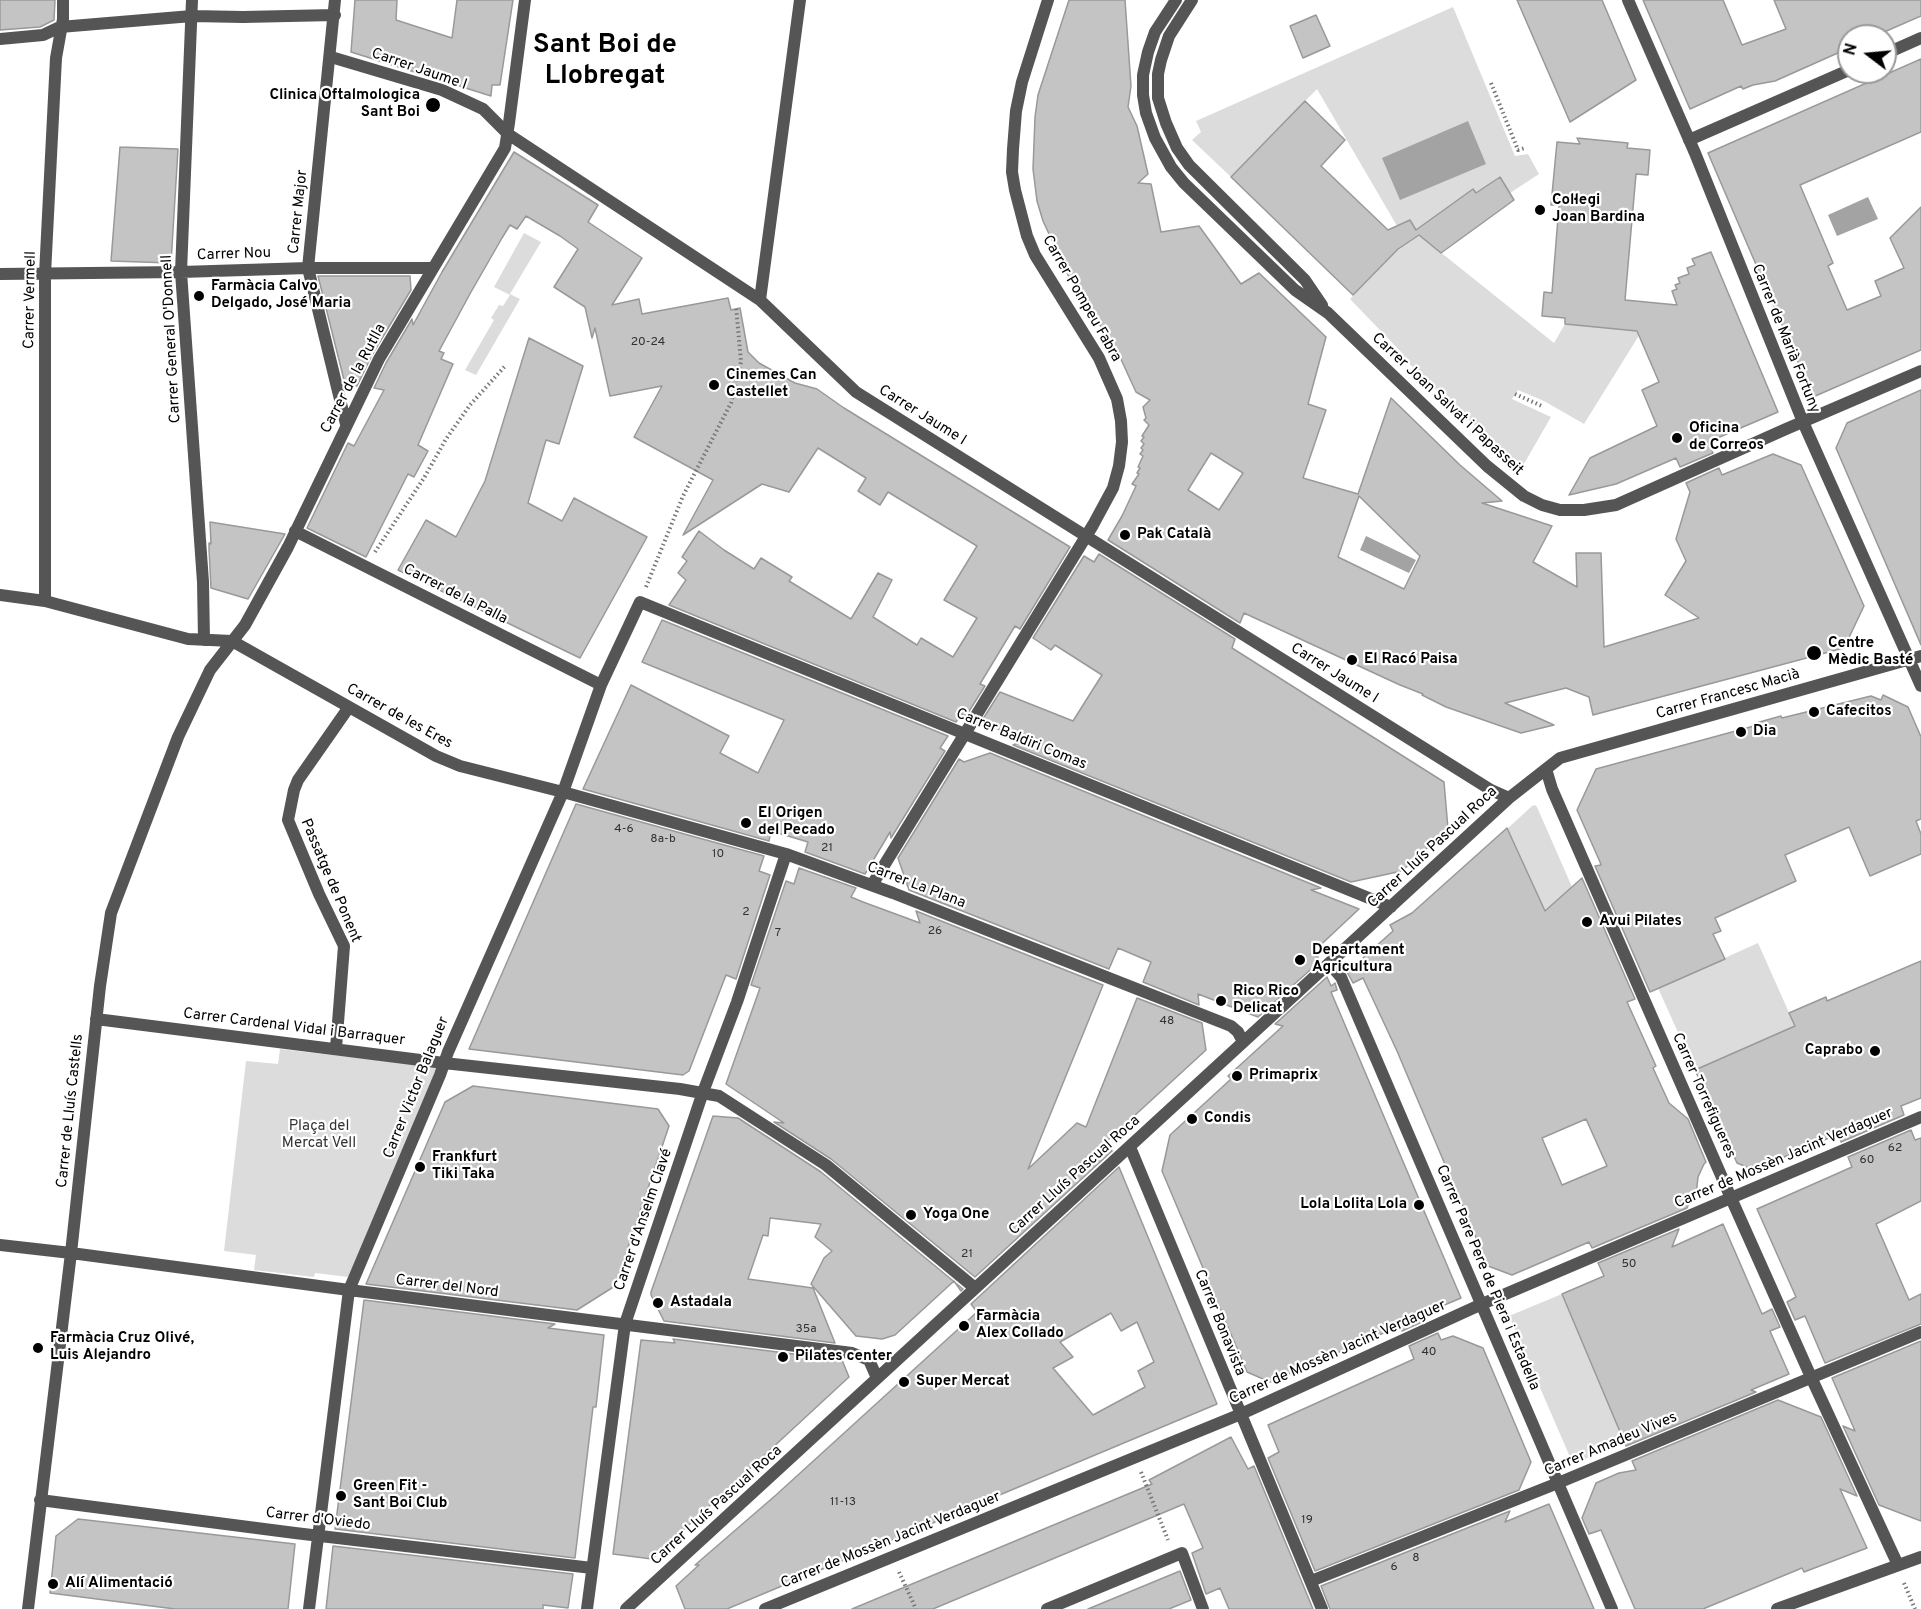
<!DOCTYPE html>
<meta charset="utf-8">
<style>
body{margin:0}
#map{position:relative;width:1921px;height:1609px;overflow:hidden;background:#fff;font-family:Overpass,sans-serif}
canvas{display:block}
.north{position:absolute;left:1837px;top:24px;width:60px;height:60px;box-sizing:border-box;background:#fff;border:2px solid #999;border-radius:50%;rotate:286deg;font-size:16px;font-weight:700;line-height:24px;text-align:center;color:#000}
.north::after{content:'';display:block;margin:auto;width:21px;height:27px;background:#000;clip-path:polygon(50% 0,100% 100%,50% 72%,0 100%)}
</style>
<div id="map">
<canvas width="1921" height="1609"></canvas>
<div class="north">N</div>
</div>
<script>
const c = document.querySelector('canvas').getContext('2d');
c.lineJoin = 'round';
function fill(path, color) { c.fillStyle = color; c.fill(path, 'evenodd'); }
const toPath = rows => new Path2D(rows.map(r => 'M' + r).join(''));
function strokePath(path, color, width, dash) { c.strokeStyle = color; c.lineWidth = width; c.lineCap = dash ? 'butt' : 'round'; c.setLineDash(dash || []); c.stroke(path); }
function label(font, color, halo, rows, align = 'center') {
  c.font = font + ' Overpass,sans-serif'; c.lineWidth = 4.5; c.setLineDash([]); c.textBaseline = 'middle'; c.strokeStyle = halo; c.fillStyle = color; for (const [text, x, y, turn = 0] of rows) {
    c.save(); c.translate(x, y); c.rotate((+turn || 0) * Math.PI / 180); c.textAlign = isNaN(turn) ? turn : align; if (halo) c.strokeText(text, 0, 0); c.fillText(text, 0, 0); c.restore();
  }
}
fill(toPath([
 [1453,7,1515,156,1528,154,1539,174,1510,193,1499,177,1419,235,1554,343,1565,324,1611,328,1643,329,1584,424,1544,401,1518,390,1512,399,1551,417,1521,469,1403,358,1404,355,1350,299,1403,244,1407,243,1317,89,1231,177,1192,140,1201,132,1196,121],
 [524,233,541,242,510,294,520,299,476,375,465,370,494,320,491,318,499,305,503,306,510,295,494,287],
 [1535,805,1537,807,1572,887,1545,911,1507,829,1532,806],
 [1758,943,1795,1026,1695,1070,1658,988],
 [280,1049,437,1067,348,1277,315,1273,314,1277,254,1270,256,1255,224,1251,246,1061,278,1064],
 [1562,1294,1624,1442,1573,1464,1509,1316]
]), '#dcdcdc');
fill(toPath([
 [1468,121,1486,164,1400,200,1382,158],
 [1868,197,1878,219,1837,236,1828,215],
 [1366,536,1416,560,1409,573,1360,550]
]), '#a3a3a3');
const building = toPath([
 [0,0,55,0,54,20,40,27,0,30,0,0],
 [355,0,397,0,396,20,452,38,457,0,513,0,500,85,492,85,491,96,351,52,355,0],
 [1069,0,1125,0,1131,86,1128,107,1137,126,1148,174,1138,183,1151,184,1161,232,1199,226,1241,284,1259,273,1326,337,1308,404,1326,410,1303,478,1358,494,1391,398,1460,465,1502,501,1482,503,1552,526,1533,562,1577,587,1576,553,1601,553,1604,647,1699,618,1665,595,1686,561,1676,539,1690,492,1686,483,1719,468,1722,475,1773,454,1801,465,1864,606,1844,648,1593,715,1589,697,1566,688,1505,703,1554,725,1521,733,1446,707,1422,695,1423,694,1400,685,1244,613,1240,623,1108,540,1122,516,1136,486,1132,484,1139,474,1137,473,1140,468,1138,467,1143,456,1140,454,1143,450,1141,448,1144,444,1141,441,1144,437,1142,436,1149,425,1144,420,1146,418,1143,407,1150,400,1136,392,1119,355,1068,275,1043,221,1037,201,1033,169,1035,117,1038,95,1069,0],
 [1211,453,1243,473,1219,510,1188,490,1211,453],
 [1359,496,1420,556,1404,589,1338,557,1359,496],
 [1517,0,1602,0,1636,80,1570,122,1517,0],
 [1643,0,1723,0,1742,45,1786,29,1774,0,1921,0,1921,16,1875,36,1849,36,1849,48,1775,81,1753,85,1743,89,1741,86,1690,109,1643,0],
 [1316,15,1330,46,1303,58,1290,26,1316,15],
 [1921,59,1921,132,1800,185,1833,263,1828,266,1847,310,1881,296,1875,281,1904,268,1890,238,1921,207,1921,350,1813,397,1708,153,1921,59],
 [1305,101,1345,140,1321,166,1388,230,1410,220,1416,230,1473,189,1476,193,1500,177,1514,200,1441,253,1419,235,1398,249,1353,295,1231,177,1305,101],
 [1577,138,1628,143,1627,148,1650,150,1648,175,1636,174,1625,300,1677,305,1672,291,1677,289,1675,285,1680,283,1678,278,1689,274,1687,268,1695,265,1692,259,1711,252,1778,412,1708,442,1713,453,1680,467,1676,458,1616,484,1569,495,1590,458,1657,426,1642,390,1659,382,1637,331,1565,324,1565,318,1542,316,1544,292,1552,293,1559,205,1551,205,1557,142,1580,144,1577,138],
 [120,147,178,149,171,263,111,261,120,147],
 [514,152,598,205,588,222,642,258,612,305,639,299,642,314,728,298,731,310,740,308,748,352,759,363,795,383,817,389,844,408,1070,547,1020,629,1015,626,983,679,980,684,985,686,966,716,961,714,956,722,669,605,686,580,678,573,687,561,682,557,699,531,724,550,754,569,761,558,792,577,789,581,851,619,878,573,892,580,873,617,917,645,921,638,953,657,977,618,944,600,977,546,888,492,880,505,858,491,866,478,818,448,789,492,762,484,683,535,713,480,634,437,662,386,610,396,595,328,592,338,585,307,554,287,578,249,560,236,526,216,517,229,510,225,502,238,471,292,439,351,444,353,441,359,453,364,418,445,428,451,414,477,408,474,366,557,307,528,348,443,354,446,384,390,374,388,386,363,412,319,413,325,442,272,514,152],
 [318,276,410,276,411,290,372,355,357,386,345,384,318,276],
 [529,338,583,366,559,444,546,440,528,503,562,521,574,498,647,537,580,658,398,570,426,520,456,537,485,481,529,338],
 [1921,390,1921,645,1836,448,1847,423,1921,390],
 [210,522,285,534,248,599,211,588,209,549,209,543,211,544,210,522],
 [1099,554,1235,639,1232,648,1444,782,1448,829,1402,871,1351,882,1013,745,1025,740,981,722,1000,692,1073,721,1102,675,1055,645,1051,650,1033,638,1084,556,1094,562,1099,554],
 [662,620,948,736,940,748,945,751,891,838,890,832,865,874,805,852,808,842,771,831,769,841,583,789,631,685,729,736,720,753,758,773,784,720,642,662,662,620],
 [1883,695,1908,707,1921,737,1921,819,1916,821,1921,834,1921,854,1870,876,1849,827,1785,855,1796,881,1715,918,1721,931,1713,934,1725,959,1650,992,1595,866,1601,865,1600,862,1577,810,1596,769,1754,726,1756,723,1781,716,1782,718,1871,696,1881,700,1883,695],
 [990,753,1321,888,1311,890,1359,909,1311,954,1318,957,1320,961,1258,1017,1198,994,1199,1005,1143,982,1151,962,1118,948,1109,969,909,890,898,858,959,759,964,762,990,753],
 [576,804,764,856,759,871,770,875,736,979,726,975,689,1071,683,1075,469,1049,576,804],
 [1507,828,1545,911,1582,878,1635,999,1627,1002,1656,1066,1653,1068,1669,1103,1688,1119,1706,1162,1704,1164,1698,1177,1696,1195,1688,1198,1690,1201,1687,1208,1592,1248,1589,1242,1512,1275,1488,1266,1397,1051,1363,978,1353,983,1347,972,1393,931,1390,925,1412,913,1507,828],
 [1586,1119,1607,1166,1562,1185,1542,1138,1586,1119],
 [799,868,856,888,851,897,863,902,920,923,916,911,1103,985,1028,1169,1077,1123,1086,1127,1137,998,1202,1023,1206,1050,1108,1140,1112,1151,975,1277,831,1159,774,1122,784,1123,726,1084,760,988,751,985,786,881,794,884,799,868],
 [1921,961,1921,1098,1901,1106,1904,1115,1841,1142,1838,1134,1754,1170,1737,1163,1695,1070,1795,1026,1789,1013,1826,997,1827,1001,1921,961],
 [1327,977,1331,986,1335,983,1337,990,1331,992,1461,1298,1416,1317,1424,1321,1402,1331,1400,1326,1270,1382,1247,1372,1162,1171,1170,1135,1231,1079,1228,1076,1283,1026,1275,1024,1327,977],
 [473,1086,658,1109,669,1126,615,1286,577,1310,366,1284,445,1102,473,1086],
 [713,1116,738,1118,821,1172,963,1289,961,1291,954,1281,895,1335,882,1339,856,1336,811,1284,824,1258,832,1251,815,1237,821,1224,770,1218,768,1236,763,1235,748,1279,813,1288,835,1343,664,1321,651,1295,651,1292,713,1116],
 [1911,1130,1915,1140,1921,1138,1921,1201,1876,1224,1909,1300,1921,1294,1921,1324,1825,1363,1805,1316,1795,1320,1787,1302,1796,1297,1757,1209,1852,1167,1848,1157,1911,1130],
 [1119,1167,1217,1404,727,1609,685,1609,676,1586,699,1565,695,1565,776,1495,977,1312,971,1304,1119,1167],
 [1111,1313,1121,1331,1137,1322,1154,1362,1138,1371,1145,1387,1093,1415,1053,1368,1073,1357,1060,1342,1111,1313],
 [1723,1224,1762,1314,1772,1309,1780,1327,1770,1331,1789,1374,1751,1390,1756,1392,1626,1446,1562,1294,1604,1276,1598,1263,1679,1229,1672,1247,1723,1224],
 [364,1300,555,1324,548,1328,604,1335,596,1407,593,1407,575,1558,335,1529,364,1300],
 [1438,1333,1441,1340,1453,1336,1483,1348,1531,1462,1519,1490,1315,1571,1268,1458,1279,1452,1268,1425,1414,1359,1409,1346,1438,1333],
 [673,1339,842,1360,849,1377,652,1559,613,1554,641,1340,675,1343,673,1339],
 [1921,1341,1921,1521,1879,1505,1843,1426,1855,1431,1832,1378,1921,1341],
 [1778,1400,1821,1417,1857,1496,1840,1489,1867,1548,1804,1572,1802,1568,1703,1609,1635,1609,1601,1530,1589,1534,1582,1518,1596,1483,1619,1473,1636,1470,1632,1461,1778,1400],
 [1231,1437,1248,1469,1254,1466,1313,1609,1229,1609,1220,1588,1206,1594,1192,1553,1203,1548,1184,1504,933,1609,852,1609,1152,1484,1149,1480,1231,1437],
 [1549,1504,1594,1609,1330,1609,1321,1586,1510,1511,1505,1522,1549,1504],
 [78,1519,295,1544,288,1609,175,1609,50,1593,56,1536,78,1519],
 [333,1546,573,1574,568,1608,543,1605,543,1609,326,1609,333,1546],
 [1180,1571,1191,1600,1169,1609,1088,1609,1180,1571]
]);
fill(building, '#c4c4c4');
strokePath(building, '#999', 1.5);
strokePath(toPath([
 [1491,83,1518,150,1525,148],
 [1515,394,1542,406],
 [375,552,424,478,446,439,470,405,506,365],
 [646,587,683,496,731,403,741,362,736,306],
 [1141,1472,1168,1540],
 [899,1572,916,1609],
 [1904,1583,1915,1609]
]), '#777', 4, [1.5, 3]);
strokePath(toPath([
 [331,57,442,90,483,109,508,134]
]), '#555', 12);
strokePath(toPath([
 [192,0,181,272,203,582,204,640],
 [335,0,308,268,346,424],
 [1176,0,1155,32,1148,52,1143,75,1143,95,1146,113,1155,138,1171,167,1184,183,1295,290,1328,313,1487,466,1524,496,1542,505,1560,510,1584,510,1616,505,1786,429,1921,371],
 [1192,0,1169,36,1161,60,1158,74,1158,98,1166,123,1177,148,1189,165,1305,280,1322,305],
 [1628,0,1695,153,1803,422,1921,686],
 [0,39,43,35,60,27,192,16,243,17,335,15],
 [1885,54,1921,38],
 [508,134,760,300,856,392,1491,790,1509,798],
 [1689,140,1849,70],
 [0,274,181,272,308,268,432,268],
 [760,300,800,0],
 [295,531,601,685],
 [0,595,45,601,188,639,232,641,436,756,460,766,563,792,786,854,893,893,1231,1026,1238,1032,1243,1042],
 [45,601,45,274,56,58,63,19,63,0],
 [1546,769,1552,789,1731,1198,1811,1377,1898,1565],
 [872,885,1093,525,1113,488,1119,466,1122,442,1121,421,1117,399,1099,358,1035,255,1027,236,1015,190,1012,172,1013,149,1016,111,1022,82,1048,0],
 [1327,966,1335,970,1341,977,1612,1609],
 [96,1019,444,1063,680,1089,719,1096,826,1165,975,1288],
 [336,1048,344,946,319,894,288,820,294,790,298,780,349,707],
 [1130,1147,1322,1609],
 [0,1245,71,1253,349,1290,852,1353,869,1360,877,1378],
 [40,1500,295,1533,592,1568],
 [1311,1581,1558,1483,1921,1332],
 [28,1609,71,1253,100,986,111,913,178,737,210,670,245,625,288,547,379,359,505,148,509,123,525,0],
 [309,1609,349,1290,440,1075,448,1052,563,792,601,685,640,602,1391,907],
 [587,1609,625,1324,703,1092,737,1002,786,854],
 [626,1609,1509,798,1560,758,1921,656],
 [765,1609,1241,1414,1482,1304,1921,1117],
 [1047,1609,1182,1553,1203,1609],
 [1777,1609,1921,1557]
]), '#555', 12);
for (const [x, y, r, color] of [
 [433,105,8,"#000"],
 [1540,210,6,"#000"],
 [199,296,6,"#000"],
 [714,385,6,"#000"],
 [1677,438,6,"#000"],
 [1125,535,6,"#000"],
 [1814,653,8,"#000"],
 [1352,660,6,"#000"],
 [1814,712,6,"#000"],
 [1741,732,6,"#000"],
 [746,823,6,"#000"],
 [1587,922,6,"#000"],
 [1300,960,6,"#000"],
 [1221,1001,6,"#000"],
 [1875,1051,6,"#000"],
 [1237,1076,6,"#000"],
 [1192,1119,6,"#000"],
 [420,1167,6,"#000"],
 [1419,1205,6,"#000"],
 [911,1215,6,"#000"],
 [658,1303,6,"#000"],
 [964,1326,6,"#000"],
 [38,1348,6,"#000"],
 [783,1357,6,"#000"],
 [904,1382,6,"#000"],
 [341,1496,6,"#000"],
 [53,1584,6,"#000"]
]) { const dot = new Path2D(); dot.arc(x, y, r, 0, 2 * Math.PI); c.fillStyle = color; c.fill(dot); strokePath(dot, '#fff', 2); }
label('12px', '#313131', null, [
 ["20-24",648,343],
 ["4-6",624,830],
 ["8a-b",663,840],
 ["21",827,849],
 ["10",718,855],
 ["2",746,913],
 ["26",935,932],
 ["7",778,934],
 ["48",1167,1022],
 ["62",1895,1149],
 ["60",1867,1161],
 ["21",967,1255],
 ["50",1629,1265],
 ["35a",806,1330],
 ["40",1429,1353],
 ["11-13",843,1503],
 ["19",1307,1521],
 ["8",1416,1559],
 ["6",1394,1568]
]);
label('15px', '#000', '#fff', [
 ["Carrer Jaume I",419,70,19],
 ["Carrer Major",299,212,-84],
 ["Carrer Nou",234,255,-2],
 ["Carrer Pompeu Fabra",1081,299,60],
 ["Carrer Vermell",31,300,-89],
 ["Carrer General O'Donnell",172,339,-93],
 ["Carrer de Marià Fortuny",1785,339,68],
 ["Carrer de la Rutlla",354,379,-62],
 ["Carrer Joan Salvat i Papasseit",1447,405,43],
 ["Carrer Jaume I",922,416,32],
 ["Carrer de la Palla",455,595,27],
 ["Carrer Jaume I",1334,674,32],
 ["Carrer Francesc Macià",1728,695,-16],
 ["Carrer de les Eres",399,717,29],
 ["Carrer Baldiri Comas",1021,740,22],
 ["Carrer Lluís Pascual Roca",1433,848,-43],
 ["Passatge de Ponent",330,881,67],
 ["Carrer La Plana",916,886,21],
 ["Carrer Cardenal Vidal i Barraquer",294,1028,7],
 ["Carrer Victor Balaguer",417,1088,-68],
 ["Carrer Torrefigueres",1703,1096,66],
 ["Carrer de Lluís Castells",71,1111,-84],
 ["Carrer de Mossèn Jacint Verdaguer",1784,1159,-23],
 ["Carrer Lluís Pascual Roca",1075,1176,-42],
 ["Carrer d'Anselm Clavé",644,1220,-71],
 ["Carrer Pare Pere de Piera i Estadella",1487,1278,67],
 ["Carrer del Nord",447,1287,7],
 ["Carrer Bonavista",1219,1323,68],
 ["Carrer de Mossèn Jacint Verdaguer",1338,1353,-24],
 ["Carrer Amadeu Vives",1611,1445,-23],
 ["Carrer Lluís Pascual Roca",717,1506,-42],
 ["Carrer d'Oviedo",318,1520,7],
 ["Carrer de Mossèn Jacint Verdaguer",891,1541,-22]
]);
label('bold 15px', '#000', '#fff', [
 ["Clinica Oftalmologica",420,96,"right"],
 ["Sant Boi",420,113,"right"],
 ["Col·legi",1552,201],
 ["Joan Bardina",1552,218],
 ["Farmàcia Calvo",211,287],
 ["Delgado, José Maria",211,304],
 ["Cinemes Can",726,376],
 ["Castellet",726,393],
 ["Oficina",1689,429],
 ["de Correos",1689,446],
 ["Pak Català",1137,535],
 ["Centre",1828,644],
 ["Mèdic Basté",1828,661],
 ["El Racó Paisa",1364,660],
 ["Cafecitos",1826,712],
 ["Dia",1753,732],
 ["El Origen",758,814],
 ["del Pecado",758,831],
 ["Avui Pilates",1599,922],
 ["Departament",1312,951],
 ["Agricultura",1312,968],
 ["Rico Rico",1233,992],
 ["Delicat",1233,1009],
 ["Caprabo",1863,1051,"right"],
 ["Primaprix",1249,1076],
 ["Condis",1204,1119],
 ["Frankfurt",432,1158],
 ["Tiki Taka",432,1175],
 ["Lola Lolita Lola",1407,1205,"right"],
 ["Yoga One",923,1215],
 ["Astadala",670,1303],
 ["Farmàcia",976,1317],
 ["Alex Collado",976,1334],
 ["Farmàcia Cruz Olivé,",50,1339],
 ["Luis Alejandro",50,1356],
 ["Pilates center",795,1357],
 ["Super Mercat",916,1382],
 ["Green Fit -",353,1487],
 ["Sant Boi Club",353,1504],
 ["Alí Alimentació",65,1584]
], 'left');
label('15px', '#333', '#fff', [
 ["Plaça del",319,1127],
 ["Mercat Vell",319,1144]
]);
label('bold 27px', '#000', '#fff', [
 ["Sant Boi de",605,47],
 ["Llobregat",605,78]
]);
</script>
